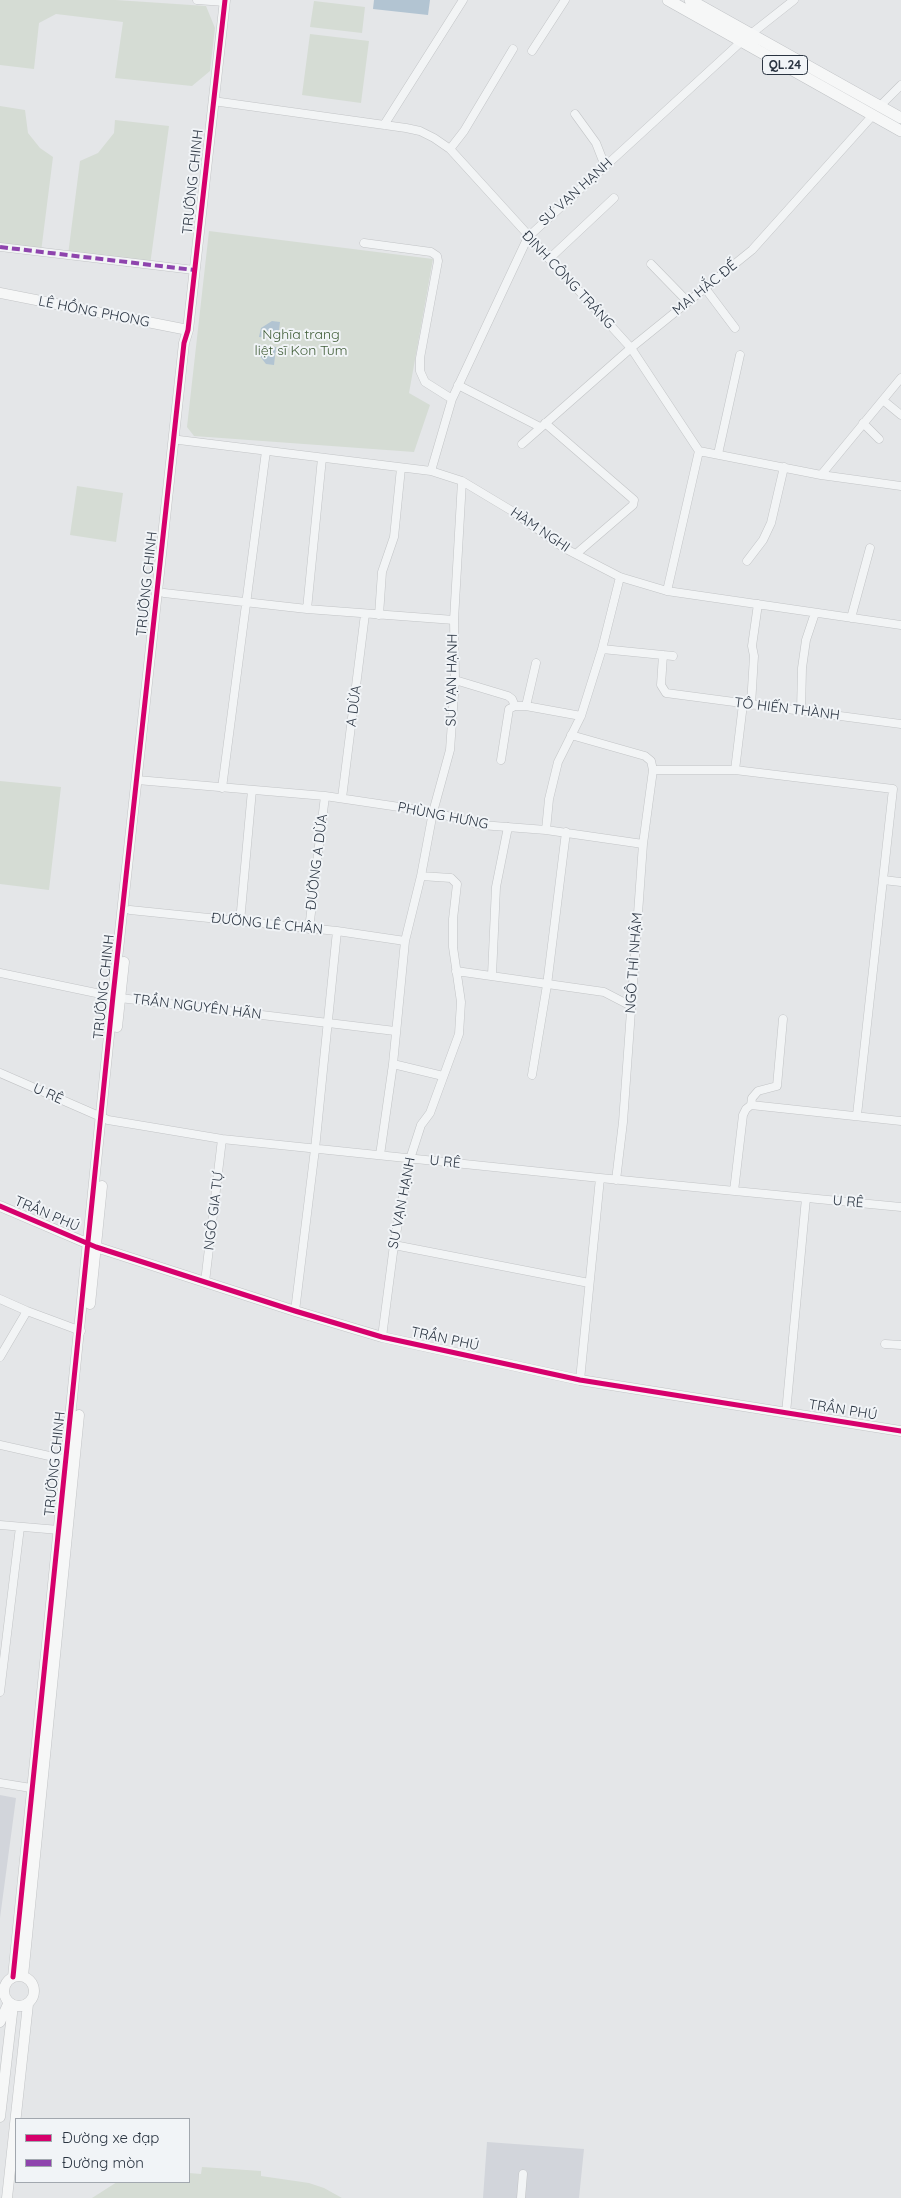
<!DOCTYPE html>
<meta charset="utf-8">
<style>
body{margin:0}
#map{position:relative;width:901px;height:2198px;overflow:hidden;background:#e4e6e8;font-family:Quicksand,sans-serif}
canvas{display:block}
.legend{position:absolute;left:15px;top:2118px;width:175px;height:65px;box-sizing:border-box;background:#f1f4f7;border:1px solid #a1a7ae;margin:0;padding:6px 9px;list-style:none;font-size:15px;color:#2a3441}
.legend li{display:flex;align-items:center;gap:10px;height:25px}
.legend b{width:25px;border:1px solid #a1a7ae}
</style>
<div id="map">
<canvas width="901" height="2198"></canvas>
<ul class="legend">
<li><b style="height:6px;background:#d6006c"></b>Đường xe đạp</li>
<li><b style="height:6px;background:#8e44ad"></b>Đường mòn</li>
</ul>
</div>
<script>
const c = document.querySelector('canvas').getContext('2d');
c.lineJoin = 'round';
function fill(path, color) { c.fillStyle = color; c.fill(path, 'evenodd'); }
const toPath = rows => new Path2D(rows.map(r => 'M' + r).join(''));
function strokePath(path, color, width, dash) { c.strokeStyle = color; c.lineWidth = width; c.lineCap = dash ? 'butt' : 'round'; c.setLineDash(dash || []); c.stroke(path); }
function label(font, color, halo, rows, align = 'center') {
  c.font = font + ' Quicksand,sans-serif'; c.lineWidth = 4; c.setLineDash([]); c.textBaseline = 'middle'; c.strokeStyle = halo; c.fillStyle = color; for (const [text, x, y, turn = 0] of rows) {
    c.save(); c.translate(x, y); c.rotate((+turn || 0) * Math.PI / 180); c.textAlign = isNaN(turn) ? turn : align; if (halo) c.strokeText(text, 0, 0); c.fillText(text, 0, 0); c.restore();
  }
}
fill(toPath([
 [0,1795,16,1798,0,1918],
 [487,2142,584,2149,579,2198,483,2198]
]), '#d2d5db');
fill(toPath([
 [0,0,116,0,206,6,215,28,210,71,192,86,115,78,123,22,56,14,39,23,34,69,0,65],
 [314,1,365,7,362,33,310,27],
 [310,34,369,41,361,103,302,95],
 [0,106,25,110,28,133,40,148,53,157,41,252,0,247],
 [115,120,169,126,150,265,68,255,80,161,98,153,114,133],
 [209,231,433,259,409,393,430,405,414,452,194,436,187,427],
 [77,486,123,493,116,542,70,535],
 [0,781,61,787,49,890,0,884],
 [202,2167,261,2171,261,2176,309,2183,324,2188,342,2198,92,2198,117,2182,189,2182,189,2173,201,2174]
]), '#d5dcd4');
fill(toPath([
 [374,0,430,0,428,15,373,9],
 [272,321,280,322,278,339,259,337,261,328],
 [258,345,276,347,274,365,266,364,256,351]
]), '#b2c4d2');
const street = toPath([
 [197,0,225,2],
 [532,51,565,0],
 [213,101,406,128,420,131,434,138,450,149,631,348,699,451,821,475,901,486],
 [880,106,901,85],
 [575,114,596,143,605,166],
 [384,125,463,0],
 [450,149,464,131,513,49],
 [364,243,431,252,437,256,438,261,420,358,420,371,425,382,452,399],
 [0,247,194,270],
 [549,259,614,198],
 [651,264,688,302],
 [705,288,735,328],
 [458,385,540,427],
 [884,401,901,415],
 [545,423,634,500,633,505,576,554],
 [863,423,879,439],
 [179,440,431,471,462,481,512,511,564,548,620,577,667,591,901,625],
 [522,444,631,348,752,250,873,115],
 [718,454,740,355],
 [431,471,452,399,528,237,742,41,794,0],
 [821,475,901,378],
 [747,561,763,540,771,523,784,467],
 [667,591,699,451],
 [164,593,307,609,454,620],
 [307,609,322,458],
 [379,615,382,572,394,537,401,468],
 [851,618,870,548],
 [602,649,673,656],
 [663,655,661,685,666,693,901,724],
 [455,680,508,696,512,699,515,706],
 [751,705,754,656,752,646,758,604],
 [526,706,536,663],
 [801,711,802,668,806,640,815,613],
 [571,735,645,756,651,761,653,770,643,844],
 [501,760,509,709,515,706,526,706,581,716],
 [653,770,735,770,743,704],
 [735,770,893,789,857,1115],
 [137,780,325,796,433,812,481,825,546,830,549,799,558,762,581,716,602,649,620,577],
 [222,788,266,451],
 [342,798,365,614],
 [546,830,643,844,623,1122,616,1180],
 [883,880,901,882],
 [130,910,337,931,405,941],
 [240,922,252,790],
 [309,929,325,796],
 [456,971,604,992,631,1006],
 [0,973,120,998,395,1031],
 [492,975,496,887,508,827],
 [0,1073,108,1120,222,1139,600,1178,901,1207],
 [532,1075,547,985,566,832],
 [443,1076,393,1064,405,941,421,876,433,812,450,750,455,680,454,620,462,481],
 [751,1105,752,1098,758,1091,777,1086,783,1019],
 [380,1155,393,1064],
 [734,1191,743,1115,746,1109,751,1105,901,1121],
 [394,1245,589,1283],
 [205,1282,222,1139],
 [0,1299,27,1311,81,1331],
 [295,1311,315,1149,337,931],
 [382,1337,394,1245,410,1159,421,1125,430,1113,459,1034,461,1002,453,947,453,919,457,884,451,878,421,876],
 [885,1344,901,1345],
 [0,1357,27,1311],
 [580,1380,600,1178],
 [786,1413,806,1198],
 [0,1445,67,1460],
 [0,1525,59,1530],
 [0,1692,20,1527],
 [0,1783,37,1789],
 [0,1991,4,1992],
 [521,2198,523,2174]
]);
const secondary = toPath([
 [0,293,188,330],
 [117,1027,124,962],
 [0,1206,96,1247,295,1311,382,1337,580,1380,901,1431],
 [90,1304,102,1186],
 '4 1991a15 15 0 1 1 30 0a15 15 0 1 1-30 0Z',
 [23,1976,79,1415],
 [13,1977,113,996,184,343,188,330,225,0],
 [0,2022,9,2002],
 [0,2117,13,2005],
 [7,2198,28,2004]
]);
const primary = toPath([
 [668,0,901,131],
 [690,0,901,118]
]);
strokePath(street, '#c2c4c6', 9);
strokePath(secondary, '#c2c4c6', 11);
strokePath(primary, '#c0c3c6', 12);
strokePath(street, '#f2f4f5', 8);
strokePath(secondary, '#f6f7f7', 10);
strokePath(primary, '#f6f7f7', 11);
strokePath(toPath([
 [0,247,194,270]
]), '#8e44ad', 4, [8, 4]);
strokePath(toPath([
 [0,1206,96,1247,295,1311,382,1337,580,1380,901,1431],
 [13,1977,113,996,184,343,188,330,225,0]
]), '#d6006c', 5);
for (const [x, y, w] of [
 [785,65,45]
]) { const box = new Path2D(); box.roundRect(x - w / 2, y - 9.5, w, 19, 4); c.fillStyle = '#f1f4f7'; c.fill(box); strokePath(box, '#2a3441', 1); }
label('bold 12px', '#2a3441', null, [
 ["QL.24",785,65]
]);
label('14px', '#2a3441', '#f1f4f7', [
 ["TRƯỜNG CHINH",193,182,-84],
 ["SƯ VẠN HẠNH",576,192,-42],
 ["ĐINH CÔNG TRÁNG",568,280,47],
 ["MAI HẮC ĐẾ",705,288,-39],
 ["LÊ HỒNG PHONG",94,312,11],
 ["HÀM NGHI",540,530,34],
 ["TRƯỜNG CHINH",147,584,-84],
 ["SƯ VẠN HẠNH",452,680,-89],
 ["A DỪA",354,706,-83],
 ["TÔ HIẾN THÀNH",787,709,7],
 ["PHÙNG HƯNG",443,816,11],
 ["ĐƯỜNG A DỪA",317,862,-83],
 ["ĐƯỜNG LÊ CHÂN",267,924,6],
 ["NGÔ THÌ NHẬM",634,963,-86],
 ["TRƯỜNG CHINH",104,987,-84],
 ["TRẦN NGUYÊN HÃN",197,1007,7],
 ["U RÊ",48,1094,24],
 ["U RÊ",445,1162,6],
 ["U RÊ",848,1202,5],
 ["SƯ VẠN HẠNH",402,1203,-79],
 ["NGÔ GIA TỰ",214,1211,-83],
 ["TRẦN PHÚ",47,1214,23],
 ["TRẦN PHÚ",445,1339,12],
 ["TRẦN PHÚ",843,1410,9],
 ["TRƯỜNG CHINH",55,1464,-84]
]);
label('14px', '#405d38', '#f1f4f7', [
 ["Nghĩa trang",301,335],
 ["liệt sĩ Kon Tum",301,351]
]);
</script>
